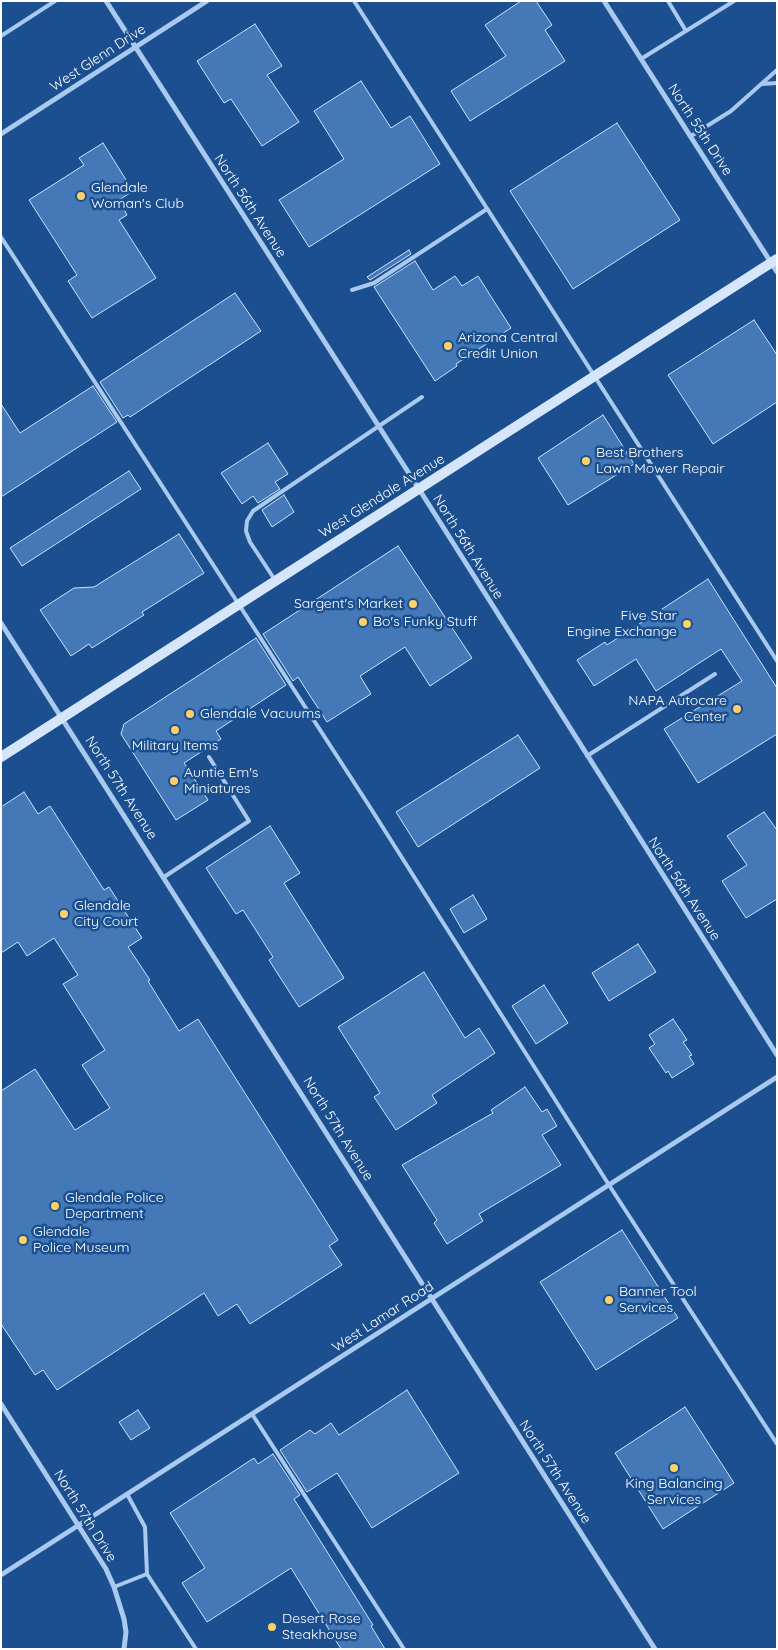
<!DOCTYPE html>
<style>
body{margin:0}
#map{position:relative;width:778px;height:1650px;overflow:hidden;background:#1b4f8f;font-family:Quicksand,sans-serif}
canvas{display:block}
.frame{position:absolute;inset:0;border:2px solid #fff;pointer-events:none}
</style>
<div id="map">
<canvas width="778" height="1650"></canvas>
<div class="frame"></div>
</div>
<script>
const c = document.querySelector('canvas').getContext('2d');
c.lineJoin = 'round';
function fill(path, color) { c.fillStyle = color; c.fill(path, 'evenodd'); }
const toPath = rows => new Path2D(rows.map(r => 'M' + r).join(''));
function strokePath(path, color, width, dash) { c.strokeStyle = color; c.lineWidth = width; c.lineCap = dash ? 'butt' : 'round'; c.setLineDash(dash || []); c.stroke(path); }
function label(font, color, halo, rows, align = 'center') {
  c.font = font + ' Quicksand,sans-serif'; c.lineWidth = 5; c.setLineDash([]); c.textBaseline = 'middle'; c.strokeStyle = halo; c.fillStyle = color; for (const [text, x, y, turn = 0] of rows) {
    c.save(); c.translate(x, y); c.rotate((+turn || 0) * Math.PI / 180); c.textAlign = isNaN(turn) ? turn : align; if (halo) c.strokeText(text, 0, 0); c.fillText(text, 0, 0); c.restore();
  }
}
const building = toPath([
 [521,1,536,1,552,25,545,30,565,61,470,121,451,91,506,56,485,25,521,1],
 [255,24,282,66,267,75,299,122,262,146,231,99,224,103,197,61,255,24],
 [361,81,391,128,410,116,440,164,309,247,279,200,344,159,314,111,361,81],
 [617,123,680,220,573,289,510,191,617,123],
 [103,143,133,191,119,200,127,215,119,220,156,278,92,318,68,281,77,275,29,200,84,165,79,158,103,143],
 [409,250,411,254,370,280,367,277,409,250],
 [415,261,433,290,455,276,462,286,478,276,511,328,456,364,457,366,435,381,374,287,415,261],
 [235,293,261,331,130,417,128,415,123,418,100,382,235,293],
 [754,320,777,355,777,402,713,444,668,375,754,320],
 [93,386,117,422,1,497,1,404,20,433,93,386],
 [603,415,634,464,568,505,538,458,603,415],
 [268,443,288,474,275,482,280,489,258,503,253,496,242,504,221,473,268,443],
 [129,471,141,489,22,566,10,548,129,471],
 [284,495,294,512,272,527,262,510,284,495],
 [179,534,204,573,142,612,144,615,92,648,89,644,71,656,40,610,74,588,94,587,179,534],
 [398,546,472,658,430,686,405,647,360,676,371,694,327,722,298,677,293,681,263,634,398,546],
 [708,579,777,688,777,734,698,783,664,729,742,681,721,649,656,691,636,659,594,686,577,660,605,642,607,645,708,579],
 [256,638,286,685,216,731,221,739,184,763,208,800,176,820,121,734,124,724,256,638],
 [518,735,540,768,418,847,396,812,518,735],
 [24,792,38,814,50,806,104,890,109,887,142,938,128,947,150,980,148,981,179,1031,198,1019,338,1240,329,1246,342,1265,250,1324,237,1304,218,1316,204,1293,57,1390,43,1370,35,1375,1,1324,1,1091,35,1069,75,1130,110,1108,82,1065,105,1050,63,984,78,975,54,938,27,956,18,942,1,953,1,807,24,792],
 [764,812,777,830,777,899,746,918,722,881,747,865,727,836,764,812],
 [270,826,300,873,284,883,344,978,299,1007,269,960,273,957,243,910,236,914,206,868,270,826],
 [473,895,487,919,464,933,450,909,473,895],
 [638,944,656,972,609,1001,592,973,638,944],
 [424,972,465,1038,479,1028,495,1053,432,1095,437,1103,396,1130,374,1097,380,1093,338,1027,424,972],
 [544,985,568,1023,536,1044,512,1006,544,985],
 [673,1019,687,1040,683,1042,692,1055,689,1056,694,1064,672,1078,668,1071,666,1073,649,1048,655,1044,649,1035,673,1019],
 [525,1087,542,1112,547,1109,557,1126,542,1135,561,1165,479,1214,483,1221,447,1244,434,1223,437,1220,402,1165,493,1113,491,1110,525,1087],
 [622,1230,678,1318,596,1370,540,1282,622,1230],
 [407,1390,459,1473,372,1528,337,1473,307,1492,280,1450,310,1430,315,1434,331,1423,339,1435,407,1390],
 [685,1407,734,1483,663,1529,615,1453,685,1407],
 [138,1410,150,1428,131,1440,119,1422,138,1410],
 [273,1454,300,1495,294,1499,373,1625,371,1626,385,1649,341,1649,291,1568,207,1622,182,1583,205,1568,170,1513,254,1458,258,1464,273,1454]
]);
fill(building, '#4478b7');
strokePath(building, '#cfe3fa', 1);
strokePath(toPath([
 [354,1,777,661],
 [668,1,686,31],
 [1,36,55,1],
 [641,59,734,1],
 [762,84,777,83],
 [691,136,731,111,777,70],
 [1,237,368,804,609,1185,777,1444],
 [352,290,374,283,487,209],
 [275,580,250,542,246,531,247,521,253,511,422,397],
 [587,756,715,674],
 [164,877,249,821,209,757],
 [252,1414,404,1649],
 [127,1494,145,1527,147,1574,196,1649],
 [114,1587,147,1574]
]), '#a9c9ee', 4);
strokePath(toPath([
 [106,1,419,489,777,1055],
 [604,1,777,272],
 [1,134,207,1],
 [1,623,655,1649],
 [1,1404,106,1569,114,1587,124,1619,126,1632,124,1649],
 [1,1575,777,1077]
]), '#a9c9ee', 5);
strokePath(toPath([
 [1,757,777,259]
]), '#d6e6fa', 10);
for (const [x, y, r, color] of [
 [81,196,5,"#ffd166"],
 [448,346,5,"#ffd166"],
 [586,461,5,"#ffd166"],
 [413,604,5,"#ffd166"],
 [363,622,5,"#ffd166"],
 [687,624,5,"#ffd166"],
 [737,709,5,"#ffd166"],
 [190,714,5,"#ffd166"],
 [175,730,5,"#ffd166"],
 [174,781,5,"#ffd166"],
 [64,914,5,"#ffd166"],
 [55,1206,5,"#ffd166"],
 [23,1240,5,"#ffd166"],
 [609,1300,5,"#ffd166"],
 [674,1468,5,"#ffd166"],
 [272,1627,5,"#ffd166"]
]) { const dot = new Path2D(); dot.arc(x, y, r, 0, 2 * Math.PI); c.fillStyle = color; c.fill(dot); strokePath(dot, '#1b4f8f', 2); }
label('14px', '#fff', '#1b4f8f', [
 ["West Glenn Drive",98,58,-33],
 ["North 55th Drive",700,130,57],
 ["North 56th Avenue",250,206,57],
 ["West Glendale Avenue",382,496,-32],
 ["North 56th Avenue",468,547,58],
 ["North 57th Avenue",121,788,57],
 ["North 56th Avenue",684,889,57],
 ["North 57th Avenue",338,1129,58],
 ["West Lamar Road",383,1317,-33],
 ["North 57th Avenue",555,1472,57],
 ["North 57th Drive",85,1516,58]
]);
label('14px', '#fff', '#1b4f8f', [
 ["Glendale",91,188],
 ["Woman's Club",91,204],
 ["Arizona Central",458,338],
 ["Credit Union",458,354],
 ["Best Brothers",596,453],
 ["Lawn Mower Repair",596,469],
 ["Sargent's Market",403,604,"right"],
 ["Five Star",677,616,"right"],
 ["Engine Exchange",677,632,"right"],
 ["Bo's Funky Stuff",373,622],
 ["NAPA Autocare",727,701,"right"],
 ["Center",727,717,"right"],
 ["Glendale Vacuums",200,714],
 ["Military Items",175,746,"center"],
 ["Auntie Em's",184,773],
 ["Miniatures",184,789],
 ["Glendale",74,906],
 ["City Court",74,922],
 ["Glendale Police",65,1198],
 ["Department",65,1214],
 ["Glendale",33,1232],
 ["Police Museum",33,1248],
 ["Banner Tool",619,1292],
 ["Services",619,1308],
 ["King Balancing",674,1484,"center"],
 ["Services",674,1500,"center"],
 ["Desert Rose",282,1619],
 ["Steakhouse",282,1635]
], 'left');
</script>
